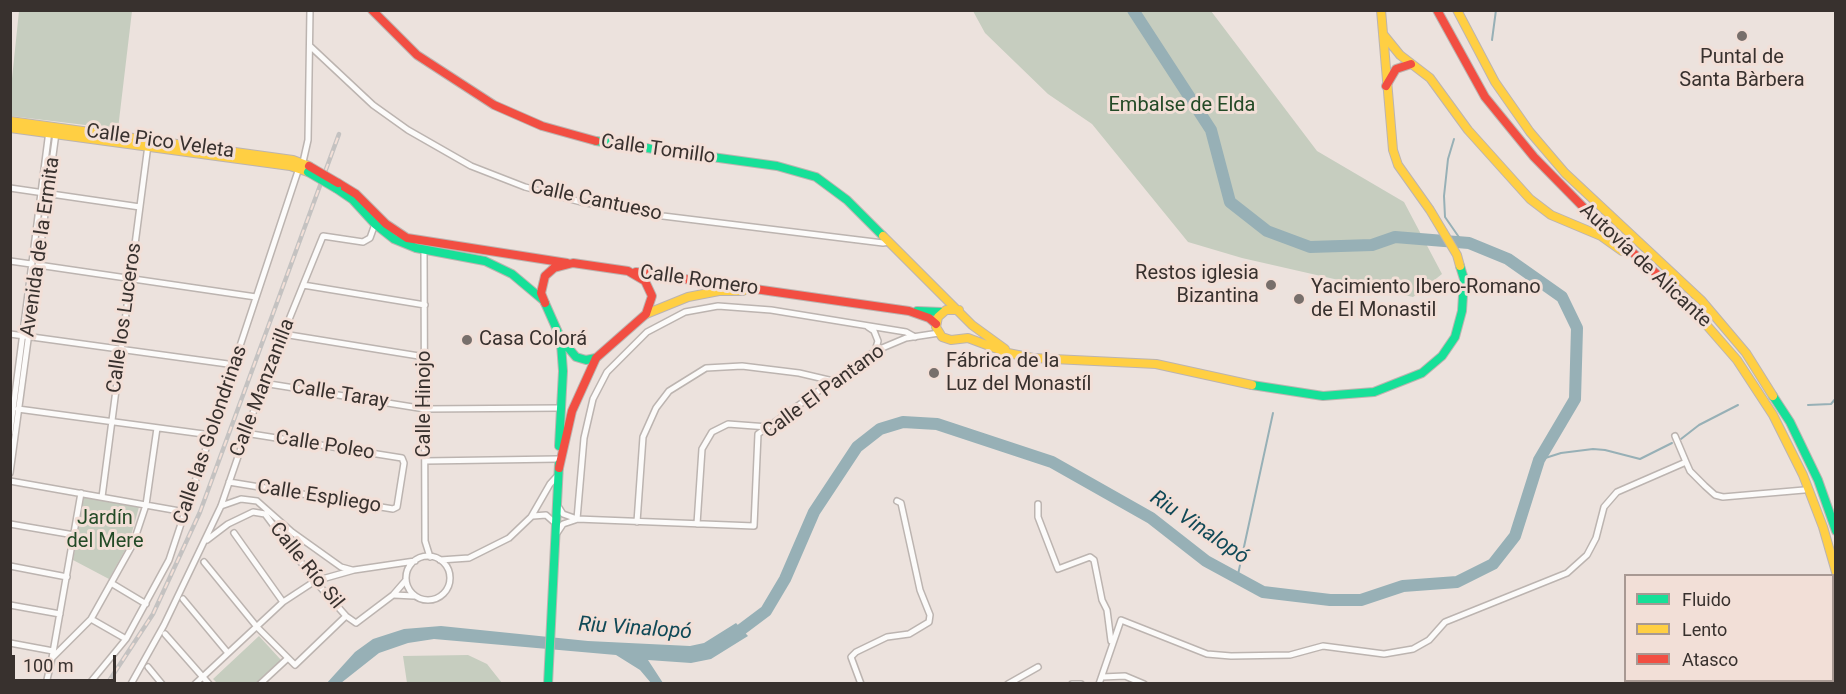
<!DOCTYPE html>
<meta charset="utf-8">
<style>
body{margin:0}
#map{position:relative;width:1846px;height:694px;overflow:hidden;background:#ece2dd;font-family:Roboto,sans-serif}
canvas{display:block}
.frame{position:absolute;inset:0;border:12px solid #38312e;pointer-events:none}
.legend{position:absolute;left:1624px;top:574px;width:210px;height:108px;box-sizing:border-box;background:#f2dfd7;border:2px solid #a89993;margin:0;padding:8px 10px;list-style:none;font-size:18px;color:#38312e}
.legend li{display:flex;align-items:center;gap:12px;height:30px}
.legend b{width:30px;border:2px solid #a89993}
.scale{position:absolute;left:12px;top:655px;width:104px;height:27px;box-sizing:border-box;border:3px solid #38312e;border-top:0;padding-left:8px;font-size:18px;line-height:21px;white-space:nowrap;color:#38312e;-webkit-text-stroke:4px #f2dfd7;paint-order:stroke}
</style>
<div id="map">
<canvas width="1846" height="694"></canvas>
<div class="frame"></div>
<ul class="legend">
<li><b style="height:8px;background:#16e098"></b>Fluido</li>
<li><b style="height:8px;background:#ffcf43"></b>Lento</li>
<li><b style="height:8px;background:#f24e42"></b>Atasco</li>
</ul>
<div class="scale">100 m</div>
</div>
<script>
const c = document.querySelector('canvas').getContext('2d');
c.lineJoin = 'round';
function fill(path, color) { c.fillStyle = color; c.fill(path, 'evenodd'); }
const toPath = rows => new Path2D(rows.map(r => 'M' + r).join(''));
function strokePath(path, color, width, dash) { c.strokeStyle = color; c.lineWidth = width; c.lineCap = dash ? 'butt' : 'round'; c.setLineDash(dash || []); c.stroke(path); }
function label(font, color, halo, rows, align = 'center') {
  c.font = font + ' Roboto,sans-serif'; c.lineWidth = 6; c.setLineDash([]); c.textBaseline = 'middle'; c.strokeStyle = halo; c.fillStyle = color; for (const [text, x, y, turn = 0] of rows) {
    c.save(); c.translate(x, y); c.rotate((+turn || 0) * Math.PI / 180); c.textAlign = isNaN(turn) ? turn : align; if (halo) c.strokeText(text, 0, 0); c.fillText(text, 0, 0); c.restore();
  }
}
fill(toPath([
 [19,11,132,11,118,129,11,116,11,88],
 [973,11,1211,11,1317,151,1404,202,1442,274,1413,297,1242,258,1188,242,1092,124,1048,94,985,33],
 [84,497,139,507,129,543,109,579,73,560],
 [259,636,281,660,256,683,217,683,213,679],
 [468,655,487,664,502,683,407,683,403,656]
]), '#c6cdbf');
fill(toPath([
 [736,623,748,636,711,659,691,663,648,660,663,683,651,683,640,670,616,655,434,639,408,643,379,653,341,683,326,684,355,652,373,639,404,629,441,626,588,641,690,646,704,643]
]), '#97b0b6');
strokePath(toPath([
 [1492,40,1496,10],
 [1454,139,1448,159,1444,196,1445,217,1463,243],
 [1808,405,1831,404,1836,398],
 [1681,439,1699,425,1738,405],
 [1539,460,1561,453,1593,449,1605,450,1640,459,1672,443],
 [1237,579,1273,413]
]), '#97b0b6', 2);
strokePath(toPath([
 [730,638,766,611,785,579,814,512,857,447,880,429,903,422,937,424,1052,462,1151,518,1206,561,1263,592,1330,600,1361,600,1403,586,1457,582,1493,564,1515,536,1539,460,1575,399,1577,328,1562,297,1508,259,1469,243,1395,237,1372,245,1310,247,1267,231,1230,202,1211,130,1133,10]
]), '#97b0b6', 12);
const street = toPath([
 [310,46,373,105,408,130,471,166,525,187,581,202,663,216,883,243,889,242],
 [303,162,308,140,310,10],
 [10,188,140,207],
 [424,250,425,541,430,557],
 [10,261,31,264],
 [38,265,256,297],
 [303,285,425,305],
 [868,327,874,331,878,341,875,351],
 [10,334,235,365],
 [283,334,425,357],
 [263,383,425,409,560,408],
 [18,409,211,435],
 [10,433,49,131],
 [1675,436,1686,462],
 [425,461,558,459],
 [10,473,56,133],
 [10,481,185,512],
 [229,482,393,509,397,507,404,463,402,458,245,433],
 [81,493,52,658,91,619,133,544,146,505,157,428],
 [102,497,148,145],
 [1038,504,1038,517,1058,569,1090,557,1094,560,1102,600,1107,610,1111,641],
 [221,506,241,499,257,501,292,532,341,567,352,570],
 [558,506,563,514,577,519,754,526,758,434,875,351,906,338,939,333],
 [533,516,546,515,555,523],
 [577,519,584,438,593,399,607,372,647,332,685,312,718,306,771,310,906,332,915,337],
 [637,522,643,437,656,408,669,391,706,368,742,366,799,373,833,381],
 [10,524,74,535],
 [697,524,702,449,712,432,728,424,768,427],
 [234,533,283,602],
 [557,533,563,524,575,520],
 [207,540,228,524,253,512,265,514,315,581,346,616,356,623,393,595,406,580],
 '406 578a22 22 0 1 1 44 0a22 22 0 1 1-44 0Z',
 [440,560,469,558,509,538,531,517,550,484,559,474],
 [204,562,257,627,295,665,346,616],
 [10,566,67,577],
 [111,583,146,604],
 [394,595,414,596],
 [183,599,228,653],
 [10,605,60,614],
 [91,619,126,639],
 [165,634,209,684],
 [10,643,53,651],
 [148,667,162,684],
 [1102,677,1125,676,1144,684],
 [46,684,52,658],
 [89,684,126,639,169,560,299,168],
 [131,684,164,625,221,506,264,381,323,236,363,242,370,238,375,224],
 [195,684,283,602,315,581,354,570,415,561],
 [260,684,288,658],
 [861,684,851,657,856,652,887,637,909,634,929,622,930,615,920,590,901,503,897,501],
 [1008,684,1038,667],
 [1072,684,1081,684],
 [1099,684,1121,620,1207,654,1231,656,1290,655,1323,646,1384,654,1413,649,1429,640,1445,622,1567,573,1587,555,1596,538,1604,507,1617,492,1686,462,1690,471,1705,486,1715,495,1723,497,1804,490]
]);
const fast = toPath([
 [596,141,777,166,816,177,847,200,883,236],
 [337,189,353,200,375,224,394,239,416,248,485,261,512,274,543,300],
 [545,303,561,339,576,357,586,360,596,358],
 [917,311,942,312],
 [1252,385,1323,396,1374,392,1422,373,1442,356,1455,337,1462,311,1464,279,1460,266],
 [1773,396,1790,422,1818,480,1836,531],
 [559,446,563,371,561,344],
 [548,684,559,464]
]);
const slow = toPath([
 [1381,10,1393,150,1398,165,1430,210,1457,255,1460,266],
 [1457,10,1495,82,1530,132,1565,173,1702,301,1746,353,1773,396],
 [1383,34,1400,55,1430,78,1468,130,1530,199,1551,215,1601,236,1622,251],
 [10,121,293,160,309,166],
 [10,128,290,166,308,172],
 [883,236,972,325,1005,349],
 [959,310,946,310,938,317,936,327,942,337,951,340,968,338,1008,353,1033,358,1156,364,1252,385],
 [646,314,688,297,719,291,743,291],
 [1703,321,1737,360,1773,415,1803,475,1823,527,1836,572],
 [1832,600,1835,626,1832,634],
 [1795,684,1797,680]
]);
const jam = toPath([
 [372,10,417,55,494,105,542,126,596,141],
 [1437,10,1485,97,1534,157,1591,215,1679,294,1703,321],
 [1386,86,1396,69,1411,64],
 [338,183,356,194,386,224,407,238,567,263],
 [636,272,909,311,929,318,936,324],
 [545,303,541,293,545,276,554,268,573,263,628,271,645,281,652,296,646,314,596,358,572,411,559,468]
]);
strokePath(street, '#bcb4b0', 8);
strokePath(fast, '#bcb4b0', 10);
strokePath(slow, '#bcb4b0', 10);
strokePath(jam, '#bcb4b0', 10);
strokePath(street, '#fcfbfa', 5);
strokePath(fast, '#16e098', 8);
strokePath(slow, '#ffcf43', 8);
strokePath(jam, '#f24e42', 8);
const rail = toPath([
 [107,684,153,614,200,512,339,134]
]);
strokePath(rail, '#c4c2c1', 4.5);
strokePath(rail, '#f2dfd7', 2, [7]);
const fastBridge = toPath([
 [308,172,337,189]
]);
const jamBridge = toPath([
 [309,166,338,183]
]);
strokePath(fastBridge, '#bcb4b0', 10, []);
strokePath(jamBridge, '#bcb4b0', 10, []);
strokePath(fastBridge, '#16e098', 8);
strokePath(jamBridge, '#f24e42', 8);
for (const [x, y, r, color] of [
 [1742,36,6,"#776f6b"],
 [1271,285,6,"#776f6b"],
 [1299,299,6,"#776f6b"],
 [467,340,6,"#776f6b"],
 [934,373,6,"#776f6b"]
]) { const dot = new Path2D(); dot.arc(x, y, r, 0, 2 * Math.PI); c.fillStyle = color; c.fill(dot); strokePath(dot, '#f2dfd7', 2); }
label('20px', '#38312e', '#f2dfd7', [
 ["Puntal de",1742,58,"center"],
 ["Santa Bàrbera",1742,81,"center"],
 ["Restos iglesia",1259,274,"right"],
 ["Bizantina",1259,297,"right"],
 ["Yacimiento Ibero-Romano",1311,288],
 ["de El Monastil",1311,311],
 ["Casa Colorá",479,340],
 ["Fábrica de la",946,362],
 ["Luz del Monastíl",946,385]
], 'left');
label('20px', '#234a26', '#f2dfd7', [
 ["Embalse de Elda",1182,106],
 ["Jardín",105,519],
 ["del Mere",105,542]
]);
label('20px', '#38312e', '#f2dfd7', [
 ["Calle Pico Veleta",160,142,8],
 ["Calle Tomillo",658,150,8],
 ["Calle Cantueso",596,201,12],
 ["Avenida de la Ermita",41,247,-82],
 ["Autovía de Alicante",1645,266,43],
 ["Calle Romero",699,281,8],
 ["Calle los Luceros",125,318,-82],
 ["Calle Manzanilla",263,388,-69],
 ["Calle El Pantano",824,392,-36],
 ["Calle Taray",340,395,9],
 ["Calle Hinojo",425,404,-90],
 ["Calle las Golondrinas",211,435,-71],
 ["Calle Poleo",325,446,9],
 ["Calle Espliego",319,497,9],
 ["Calle Río Sil",306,566,51]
]);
label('italic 21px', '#104957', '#f2dfd7', [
 ["Riu Vinalopó",1199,528,34],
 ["Riu Vinalopó",635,629,4]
]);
</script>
